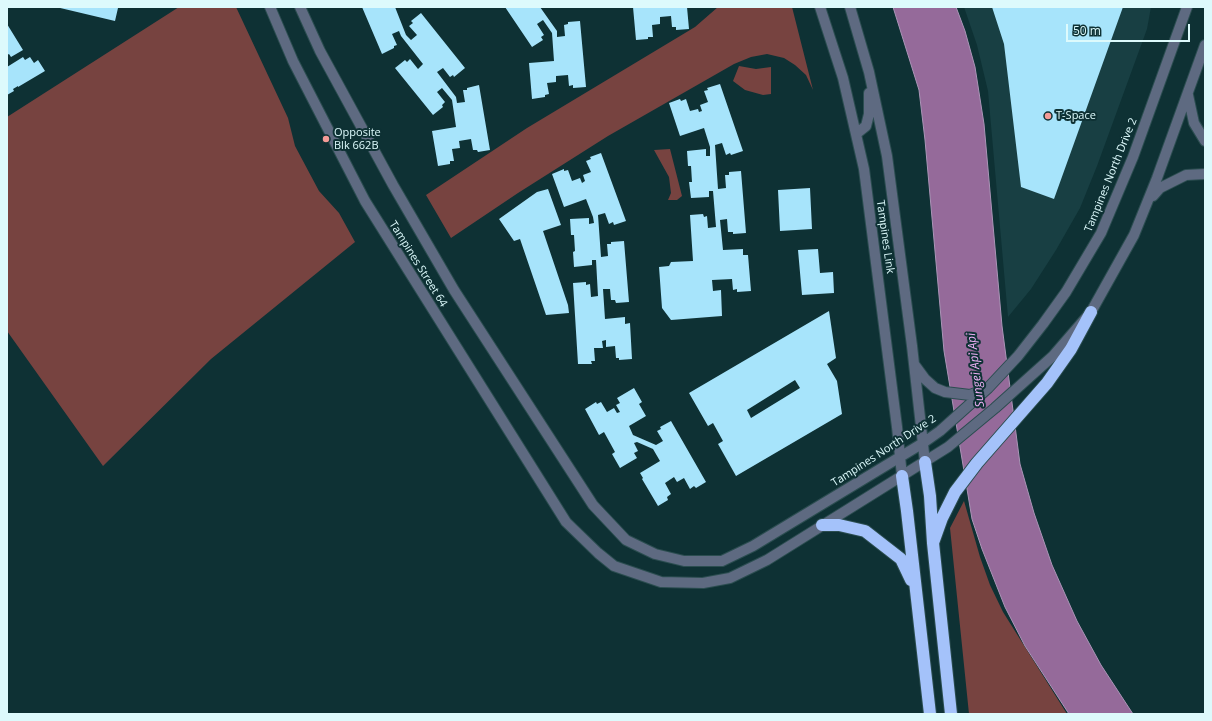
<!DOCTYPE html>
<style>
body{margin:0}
#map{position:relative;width:1212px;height:721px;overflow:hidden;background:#0e3134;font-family:"Open Sans",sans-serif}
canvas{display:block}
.frame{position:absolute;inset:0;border:8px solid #ddfafc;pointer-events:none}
.scale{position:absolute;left:1066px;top:24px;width:124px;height:18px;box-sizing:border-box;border:2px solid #ddfafc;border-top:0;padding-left:5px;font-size:12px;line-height:14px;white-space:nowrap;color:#ddfafc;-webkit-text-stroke:3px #0e3134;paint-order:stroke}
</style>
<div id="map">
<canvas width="1212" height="721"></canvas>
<div class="frame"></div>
<div class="scale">50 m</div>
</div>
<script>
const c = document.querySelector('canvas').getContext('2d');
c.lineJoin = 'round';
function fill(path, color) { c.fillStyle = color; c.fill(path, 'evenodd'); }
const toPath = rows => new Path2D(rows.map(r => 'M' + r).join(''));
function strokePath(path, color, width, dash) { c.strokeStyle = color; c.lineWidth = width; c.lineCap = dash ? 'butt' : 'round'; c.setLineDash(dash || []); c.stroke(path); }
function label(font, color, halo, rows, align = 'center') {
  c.font = font + ' "Open Sans",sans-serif'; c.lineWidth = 4; c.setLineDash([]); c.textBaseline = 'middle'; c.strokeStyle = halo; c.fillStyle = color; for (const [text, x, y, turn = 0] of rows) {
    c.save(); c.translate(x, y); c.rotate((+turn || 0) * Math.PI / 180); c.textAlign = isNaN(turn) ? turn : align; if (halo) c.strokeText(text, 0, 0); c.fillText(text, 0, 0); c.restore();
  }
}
fill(toPath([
 [964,7,1151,7,1147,29,1097,166,1080,208,1056,250,1031,289,1008,317,988,91,977,45]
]), '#183f43');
fill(toPath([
 [179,7,236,7,288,118,295,146,319,191,339,213,355,242,211,359,103,466,7,331,7,117],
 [718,7,792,7,813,90,806,75,795,65,784,58,767,54,751,57,734,64,608,136,518,193,451,238,426,195,527,128,695,27],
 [739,66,756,69,771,67,771,94,763,95,745,90,733,81],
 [670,149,682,196,677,200,668,200,671,193,669,177,654,150],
 [964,501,980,557,990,585,1003,612,1067,714,969,714,950,528]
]), '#774340');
const water = toPath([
 [893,7,956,7,965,31,975,67,984,124,1002,326,1020,464,1034,513,1052,565,1077,621,1101,665,1133,714,1069,714,1025,646,1005,607,982,549,972,519,944,351,925,140,919,90,893,7]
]);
fill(water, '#956a9a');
strokePath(water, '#ab95b7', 1);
fill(toPath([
 [56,7,114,7,118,8,115,21],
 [362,7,395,7,406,35,411,40,417,35,409,26,413,23,411,21,421,13,465,68,454,77,453,75,450,77,443,68,437,72,456,97,457,103,465,102,463,90,467,90,467,88,479,85,490,150,478,152,477,150,473,150,471,139,459,141,460,148,452,149,454,161,450,161,450,164,438,166,432,131,456,127,452,100,442,88,437,92,445,102,442,105,443,107,433,115,395,68,405,60,407,62,410,59,418,69,423,64,401,36,399,31,392,34,397,45,394,46,394,48,382,54],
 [505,7,540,7,557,31,557,37,565,36,564,25,568,24,568,22,580,21,586,87,573,88,573,85,569,86,568,75,556,76,556,82,547,83,549,94,545,95,545,97,532,99,529,63,554,61,552,33,543,20,537,24,544,35,541,37,543,40,532,47],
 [633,7,687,7,689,29,676,30,676,27,672,27,671,16,660,17,660,24,652,25,653,37,648,37,648,39,636,40],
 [992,7,1123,7,1054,199,1021,187,1004,44],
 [7,24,23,50,11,57,9,54,7,55],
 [23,57,25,60,30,57,34,63,38,60,45,71,18,87,18,86,13,89,14,91,7,95,7,67],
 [720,84,743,151,731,155,730,153,726,155,722,143,715,145,718,189,726,188,725,175,729,175,729,172,741,171,746,233,733,234,733,232,728,232,727,219,720,220,723,250,743,249,743,255,748,255,751,291,737,292,737,289,733,290,732,279,712,280,713,291,721,290,722,316,671,320,662,308,659,267,669,266,671,262,693,261,690,215,703,214,704,217,707,216,708,228,716,227,713,191,709,191,709,197,691,198,689,182,692,182,691,166,688,166,687,151,706,149,706,156,710,156,710,147,704,128,680,136,669,103,680,99,681,101,686,99,690,111,698,109,699,112,702,111,700,105,708,102,704,91,708,90,707,88],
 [601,153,626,221,614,225,613,222,609,224,605,213,598,215,601,257,608,256,607,244,611,244,611,242,624,241,629,302,616,303,615,300,611,300,610,289,603,289,605,319,625,317,625,324,630,323,632,359,619,360,619,358,616,358,615,346,606,347,606,340,602,341,603,348,594,348,595,361,591,361,592,364,578,364,573,283,586,282,586,285,590,284,591,297,598,296,596,260,592,260,592,265,574,267,573,252,575,251,574,235,571,235,570,219,589,218,589,224,594,223,593,217,586,199,564,207,552,174,564,169,564,171,568,170,572,181,580,178,582,183,585,181,583,175,591,172,586,161,591,159,590,157],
 [810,188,812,229,780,231,778,190],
 [548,189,561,225,543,231,568,305,569,313,546,315,520,239,514,241,499,219,537,192],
 [818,249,820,273,833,272,834,293,802,295,798,250],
 [829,311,836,358,827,364,837,381,842,414,736,476,718,444,723,441,713,423,708,426,689,393],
 [795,380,800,388,751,418,747,410],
 [634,388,642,402,639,404,646,416,629,426,633,435,656,445,663,441,657,431,661,429,660,427,671,421,706,482,696,488,694,486,690,489,684,478,677,482,674,477,665,483,671,494,667,497,668,500,658,506,642,479,643,478,640,473,660,461,653,449,637,442,634,443,638,451,634,453,637,458,620,468,612,454,615,452,604,432,599,435,585,409,596,402,597,404,601,402,607,412,614,408,617,413,620,412,616,405,620,403,617,398]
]), '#a7e4fb');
const minor = toPath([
 [270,7,293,61,365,201,566,522,598,553,614,566,661,582,703,583,730,578,767,560,948,447,995,408,1053,356,1091,312,1134,235,1157,178,1205,45],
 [300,7,320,51,393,185,454,290,593,505,626,540,655,554,684,561,722,561,753,546,923,443,940,431,988,388,1018,356,1043,324,1066,292,1101,233,1133,157,1187,7],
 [820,7,843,78,864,169,897,427,902,476],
 [850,7,869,72,887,156,912,346,925,462],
 [1188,95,1194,123,1205,141],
 [856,134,866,126,869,114,869,93],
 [1153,196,1160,188,1186,175,1205,174],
 [914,364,925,379,935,388,945,392,970,395,983,390]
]);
const highway = toPath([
 [925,462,930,496,933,543,951,714],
 [902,476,907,511,930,714],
 [822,525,839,525,865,531,901,559,911,580],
 [933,543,942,518,955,492,977,463,1047,383,1071,349,1091,312]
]);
strokePath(minor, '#2b4d50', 12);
strokePath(highway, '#2b4d50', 14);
strokePath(minor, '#5e6a81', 10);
strokePath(highway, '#a4c2fa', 12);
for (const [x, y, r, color] of [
 [1048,116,4,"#f59b97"],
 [326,139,4,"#f59b97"]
]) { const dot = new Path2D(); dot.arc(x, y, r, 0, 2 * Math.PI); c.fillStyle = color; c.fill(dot); strokePath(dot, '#0e3134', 1.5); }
label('11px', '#ddfafc', '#0e3134', [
 ["T-Space",1056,116],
 ["Opposite",334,133],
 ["Blk 662B",334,146]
], 'left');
label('11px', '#ddfafc', '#0e3134', [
 ["Tampines North Drive 2",1111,175,-68],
 ["Tampines Link",885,237,82],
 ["Tampines Street 64",418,264,58],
 ["Tampines North Drive 2",884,451,-33]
]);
label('italic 12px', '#f0b1f7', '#0e3134', [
 ["Sungei Api Api",976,370,-97]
]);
</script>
